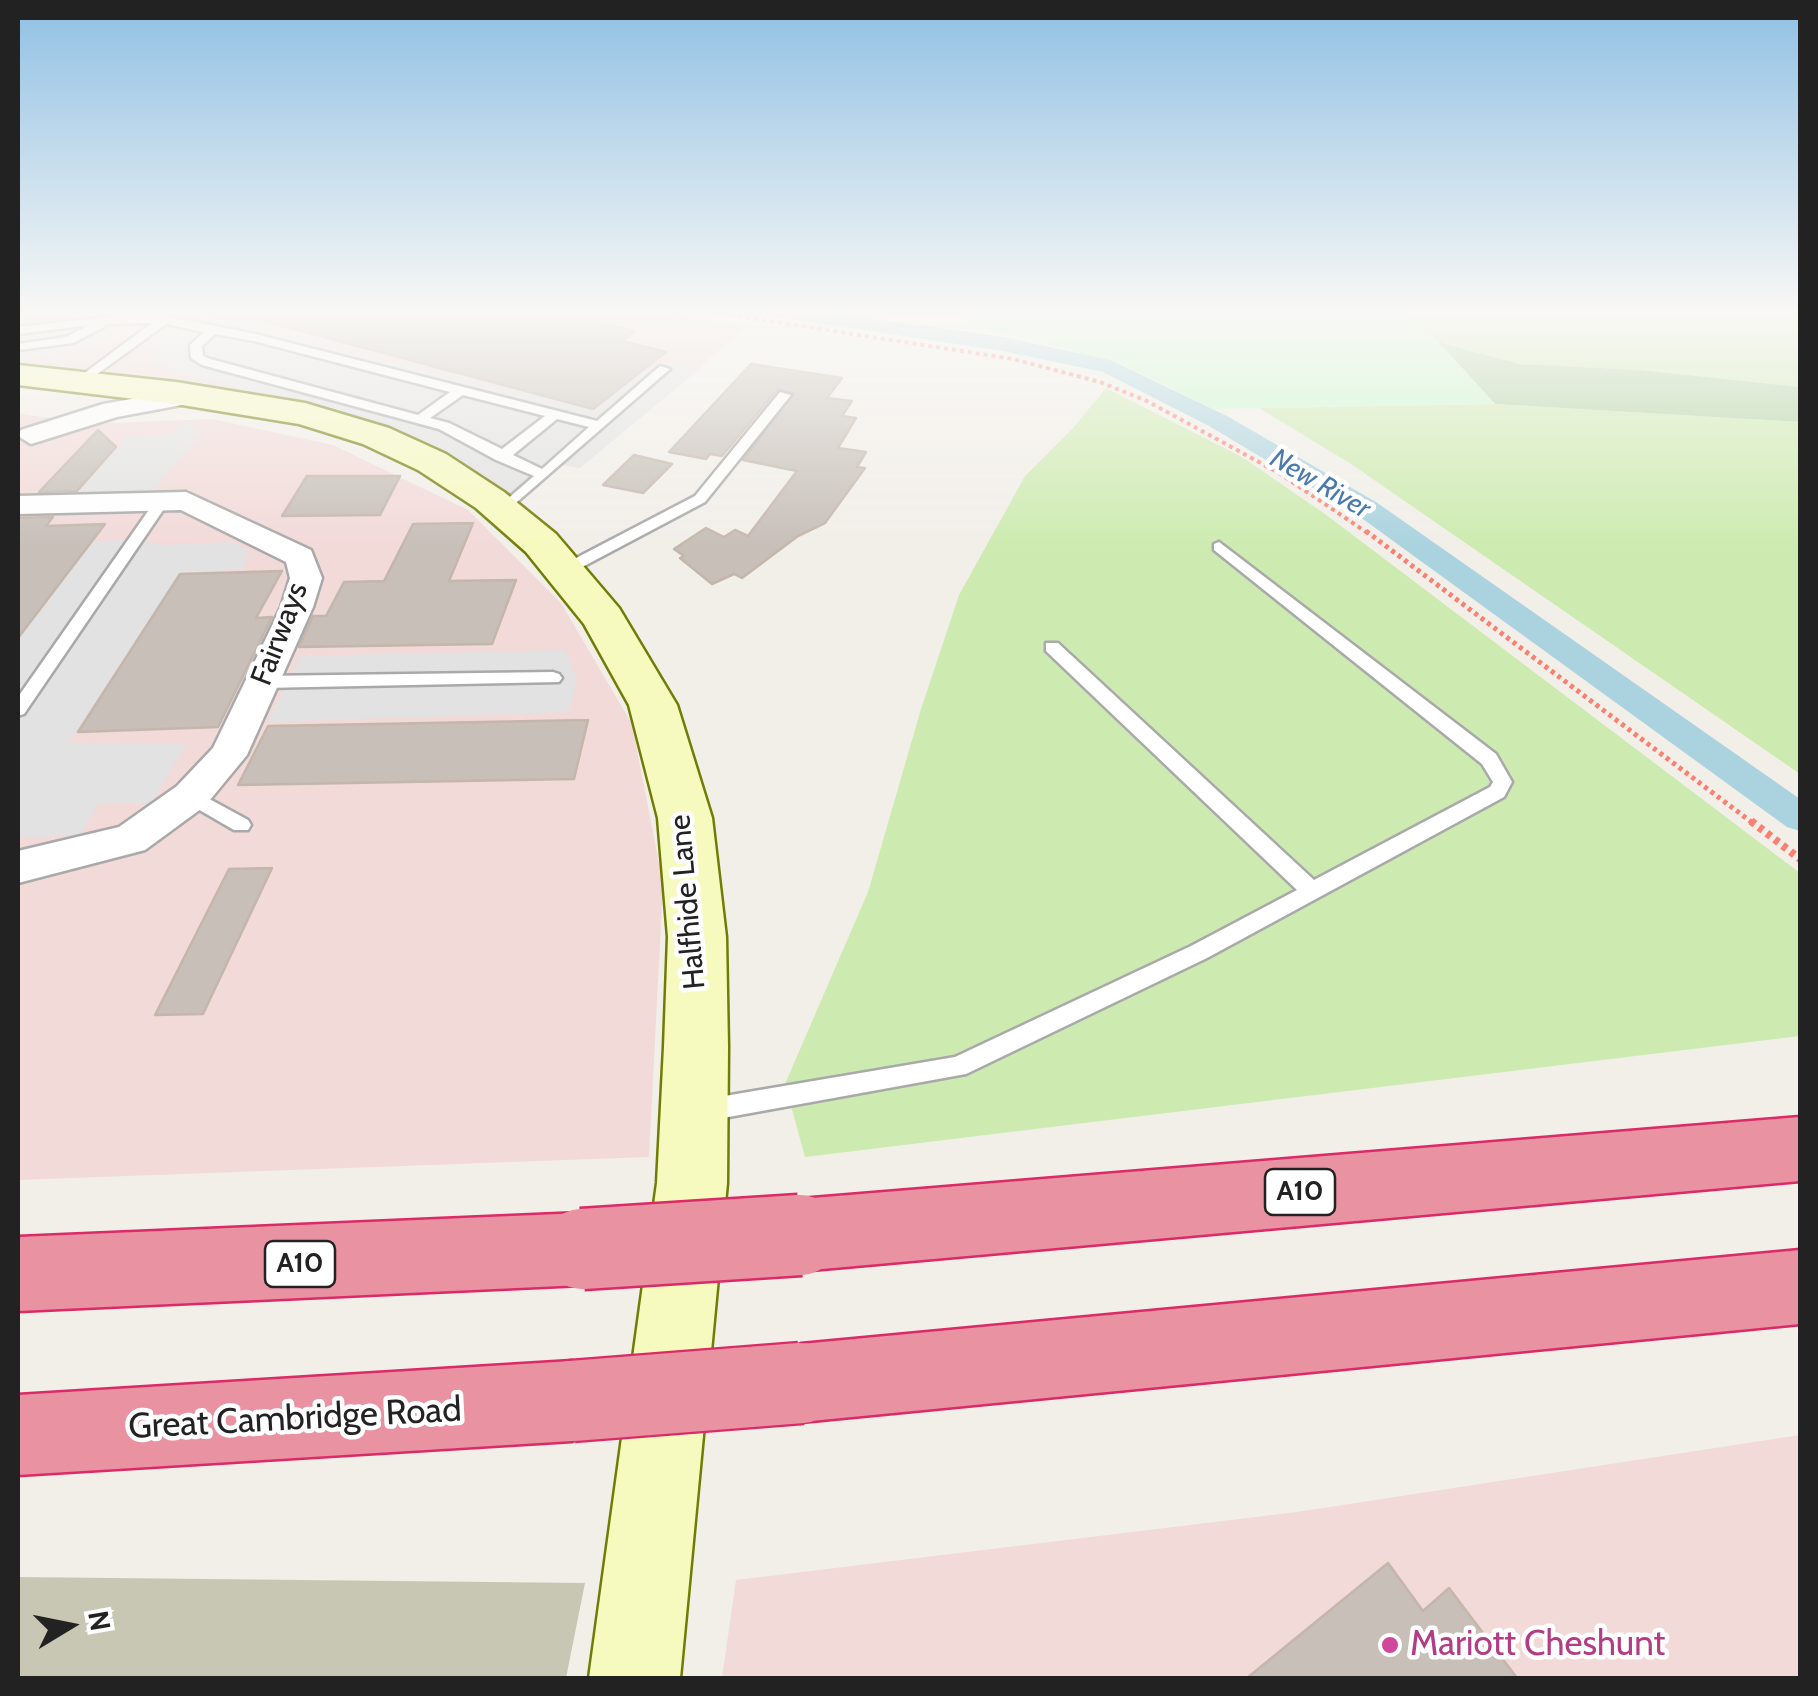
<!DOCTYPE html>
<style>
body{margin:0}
#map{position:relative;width:1818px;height:1696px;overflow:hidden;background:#f2efe9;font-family:Cabin,sans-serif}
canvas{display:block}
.frame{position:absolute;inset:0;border:20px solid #222;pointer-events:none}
.north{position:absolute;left:20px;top:1576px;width:100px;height:100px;-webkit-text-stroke:8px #fff;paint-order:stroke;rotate:80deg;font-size:28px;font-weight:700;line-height:40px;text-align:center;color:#222}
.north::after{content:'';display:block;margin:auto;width:35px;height:45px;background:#222;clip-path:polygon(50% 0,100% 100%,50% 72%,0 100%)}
</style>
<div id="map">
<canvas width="1818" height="1696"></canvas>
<div class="frame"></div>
<div class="north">N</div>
</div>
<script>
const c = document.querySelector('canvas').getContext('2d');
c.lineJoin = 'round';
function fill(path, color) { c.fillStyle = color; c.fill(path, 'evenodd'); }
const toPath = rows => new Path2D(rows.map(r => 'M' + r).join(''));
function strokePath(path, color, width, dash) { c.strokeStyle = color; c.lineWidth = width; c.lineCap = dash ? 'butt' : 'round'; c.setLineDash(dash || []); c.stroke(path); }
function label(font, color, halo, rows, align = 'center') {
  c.font = font + ' Cabin,sans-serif'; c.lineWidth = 9; c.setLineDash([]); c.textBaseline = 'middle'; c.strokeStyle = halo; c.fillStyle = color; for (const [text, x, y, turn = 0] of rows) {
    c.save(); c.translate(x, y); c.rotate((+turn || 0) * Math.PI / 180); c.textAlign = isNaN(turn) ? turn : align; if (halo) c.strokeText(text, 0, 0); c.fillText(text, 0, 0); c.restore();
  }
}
fill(toPath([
 [18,310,658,310,747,327,580,468,551,463,511,495,333,409,18,362],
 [18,413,84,424,212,419,333,445,468,510,561,603,632,724,663,884,649,1157,18,1180],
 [1800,1435,1800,1678,722,1678,736,1580,1297,1512]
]), '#f2dad9');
fill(toPath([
 [18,1577,585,1583,566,1678,18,1678]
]), '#c7c7b4');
fill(toPath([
 [1398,310,1800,310,1800,387,1641,370,1520,364,1438,342],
 [1106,388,1242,457,1325,514,1800,873,1800,1036,805,1157,785,1084,868,892,921,709,959,595,1025,476,1072,429],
 [1495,404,1800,422,1800,774,1351,464,1259,408]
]), '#cdebb0');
fill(toPath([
 [1438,342,1520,364,1641,370,1800,387,1800,422,1495,404]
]), '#add19e');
fill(toPath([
 [972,310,1397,310,1444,348,1495,404,1213,409,1121,364,964,323]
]), '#c8facc');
fill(toPath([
 [122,310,161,310,84,348,18,362,18,322],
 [192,312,592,409,652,362,702,367,580,468,551,463,511,495,394,428,320,406,174,372,154,357,162,335],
 [196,423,192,431,204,430,151,494,74,497,126,436,171,435,181,424],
 [136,539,161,545,232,542,249,551,243,569,179,574,69,743,186,744,151,804,99,803,80,835,18,838,18,638,92,542],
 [565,650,577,680,569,712,267,722,301,656]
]), '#e2e2e2');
fill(toPath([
 [758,310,816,310,1003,337,1110,360,1227,416,1376,502,1800,799,1800,831,1787,827,1356,514,1209,426,1103,372,1003,351,769,316,758,310]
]), '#aad3df');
const building = toPath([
 [261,310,542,310,634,331,622,341,666,352,593,409,260,320,261,310],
 [751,364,842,378,827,398,852,401,842,416,856,418,838,448,866,452,857,467,865,468,825,523,798,536,742,578,734,574,712,584,680,558,684,556,674,549,706,528,724,537,735,530,748,536,797,471,743,460,794,393,777,390,722,456,710,454,706,459,669,452,751,364],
 [98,430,116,447,77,491,39,492,98,430],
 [634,455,672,464,643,493,603,485,634,455],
 [307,476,400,476,380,515,282,516,307,476],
 [53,517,46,526,105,524,18,638,18,518,53,517],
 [473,523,449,581,516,580,492,644,299,647,313,616,326,616,344,582,384,581,413,524,473,523],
 [282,571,256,618,272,617,218,727,78,732,180,574,282,571],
 [588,720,574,779,238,785,268,726,588,720],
 [272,868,203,1014,155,1015,229,869,272,868],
 [1388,1563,1423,1611,1449,1588,1517,1678,1247,1678,1388,1563]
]);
fill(building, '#c7bfb8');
strokePath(building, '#c4b6ab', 2.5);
const lane = toPath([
 [125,315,165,316,255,334,597,421,660,366,670,369,502,515,497,514,497,508,534,476,496,460,439,429,202,365,191,358,190,345,204,332,166,324,82,385,76,381,78,378,152,323,105,324,104,327,73,343,18,350,18,344,66,337,90,325,18,334,18,327,125,315],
 [215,334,254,341,450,392,418,415,210,359,203,356,202,346,215,334],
 [463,395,545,416,502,449,449,423,430,418,463,395],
 [557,419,589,427,542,469,513,455,557,419],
 [780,392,791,395,705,502,569,574,557,574,557,568,695,496,780,392],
 [163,496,170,500,24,714,18,716,18,697,158,497,163,496],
 [1219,542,1496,754,1512,782,1504,797,1207,958,966,1074,701,1122,692,1119,689,1111,692,1103,701,1100,955,1057,1191,946,1297,890,1046,651,1046,643,1058,643,1314,880,1490,787,1493,782,1482,764,1214,550,1214,544,1219,542],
 [553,672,559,674,562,678,559,682,262,688,253,682,262,676,553,672],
 [191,789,248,820,251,825,248,830,234,830,184,801,181,796,184,791,191,789]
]);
const street = toPath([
 [194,388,203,391,207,396,203,401,117,417,31,444,18,436,21,430,103,404,194,388],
 [186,492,311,550,322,578,313,607,247,755,205,806,145,850,18,883,18,851,119,827,177,786,213,748,281,607,290,578,286,562,181,510,18,514,18,496,186,492]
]);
const secondary = toPath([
 [18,365,176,382,305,403,389,428,446,454,504,492,556,534,619,608,677,705,712,818,726,937,728,1047,727,1183,680,1678,589,1678,657,1183,664,1047,668,937,658,818,629,705,584,624,526,552,476,508,418,470,363,444,299,424,176,404,18,385,18,365]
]);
const highway = toPath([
 [1800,1117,1800,1181,800,1271,775,1260,764,1235,775,1210,800,1199,1800,1117],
 [582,1213,608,1223,618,1249,608,1275,582,1285,18,1311,18,1237,582,1213],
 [1800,1250,1800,1324,801,1422,773,1411,762,1383,773,1355,801,1344,1800,1250],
 [572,1361,600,1373,612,1401,600,1429,572,1441,18,1475,18,1395,572,1361]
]);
strokePath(lane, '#a9a9a9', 5);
strokePath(street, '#a9a9a9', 5);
strokePath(secondary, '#707d05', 5);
strokePath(highway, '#dc2a67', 5);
strokePath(toPath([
 [699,310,1013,359,1100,382,1147,401,1279,473,1369,534]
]), '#fa8072', 4, [4, 4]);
strokePath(toPath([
 [1366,531,1754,824]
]), '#fa8072', 5, [4, 4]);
strokePath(toPath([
 [1751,821,1800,859]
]), '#fa8072', 8, [5, 5]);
fill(lane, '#fff');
fill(street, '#fff');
fill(secondary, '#f7fabf');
fill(highway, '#e892a2');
const highwayBridge = toPath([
 [582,1249,800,1235],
 [572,1401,801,1383]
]);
strokePath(highwayBridge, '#dc2a67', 85, []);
strokePath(highwayBridge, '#e892a2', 80);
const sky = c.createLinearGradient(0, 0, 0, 548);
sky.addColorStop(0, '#8fc0e4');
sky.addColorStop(0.57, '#f9f8f5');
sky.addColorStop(1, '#f9f8f500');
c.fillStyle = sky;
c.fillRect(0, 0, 1818, 548);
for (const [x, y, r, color] of [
 [1390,1645,10,"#d1479c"]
]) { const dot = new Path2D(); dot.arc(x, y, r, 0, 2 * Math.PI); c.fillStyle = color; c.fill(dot); strokePath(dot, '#fff', 4); }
label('italic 28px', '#4a7aab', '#fff', [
 ["New River",1320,484,30]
]);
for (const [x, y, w] of [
 [1300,1192,70],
 [300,1264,70]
]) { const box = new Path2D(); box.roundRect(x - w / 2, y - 23, w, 46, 8); c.fillStyle = '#fff'; c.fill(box); strokePath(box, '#222', 2.5); }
label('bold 28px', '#222', null, [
 ["A10",1300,1192],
 ["A10",300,1264]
]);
label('30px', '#222', '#fff', [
 ["Fairways",280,634,-69],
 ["Halfhide Lane",688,902,-95]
]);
label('35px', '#222', '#fff', [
 ["Great Cambridge Road",295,1419,-3]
]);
label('35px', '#b23c85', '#fff', [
 ["Mariott Cheshunt",1410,1645]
], 'left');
</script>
